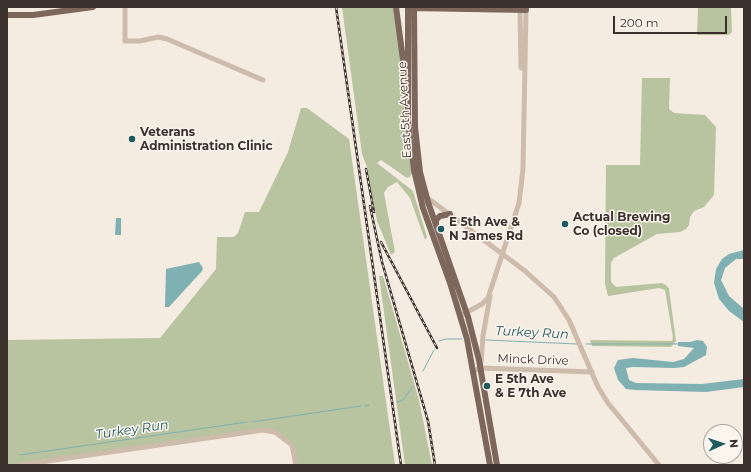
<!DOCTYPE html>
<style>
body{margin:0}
#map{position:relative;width:751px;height:472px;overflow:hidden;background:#f4ebe1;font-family:Montserrat,sans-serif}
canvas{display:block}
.frame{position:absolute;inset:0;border:8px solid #3b302b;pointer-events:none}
.north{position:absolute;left:703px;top:424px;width:40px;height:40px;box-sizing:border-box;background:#fbf5ee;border:1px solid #aea6a0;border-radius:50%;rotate:87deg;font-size:11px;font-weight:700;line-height:16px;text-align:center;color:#3b302b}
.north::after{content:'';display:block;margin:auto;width:14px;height:18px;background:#1f5a5e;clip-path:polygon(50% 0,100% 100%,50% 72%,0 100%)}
.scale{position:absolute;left:613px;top:16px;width:114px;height:18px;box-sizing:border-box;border:2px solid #3b302b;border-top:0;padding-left:5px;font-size:12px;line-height:14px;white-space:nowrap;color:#3b302b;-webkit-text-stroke:3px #fbf5ee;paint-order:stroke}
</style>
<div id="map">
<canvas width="751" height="472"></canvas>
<div class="frame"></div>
<div class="north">N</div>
<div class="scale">200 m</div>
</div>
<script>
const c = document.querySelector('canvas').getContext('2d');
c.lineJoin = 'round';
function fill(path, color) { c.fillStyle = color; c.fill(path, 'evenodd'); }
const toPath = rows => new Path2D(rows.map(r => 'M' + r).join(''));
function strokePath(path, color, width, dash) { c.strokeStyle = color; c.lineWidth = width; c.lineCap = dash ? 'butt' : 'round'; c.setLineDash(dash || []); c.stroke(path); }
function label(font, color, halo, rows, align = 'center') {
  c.font = font + ' Montserrat,sans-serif'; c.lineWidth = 3; c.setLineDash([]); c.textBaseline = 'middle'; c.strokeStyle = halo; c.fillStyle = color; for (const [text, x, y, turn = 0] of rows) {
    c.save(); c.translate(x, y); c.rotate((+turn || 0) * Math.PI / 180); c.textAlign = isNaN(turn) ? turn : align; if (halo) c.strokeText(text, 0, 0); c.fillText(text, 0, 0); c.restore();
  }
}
fill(toPath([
 [342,7,395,7,403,70,405,124,412,173,410,177,407,178,381,160,377,163,413,191,427,237,425,240,410,198,397,182,388,187,384,193,395,252,391,255,377,221,367,167,362,154],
 [698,7,731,7,732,32,729,35,697,35],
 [642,78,670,78,669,109,674,113,705,115,716,127,714,195,704,207,694,211,690,217,689,225,686,229,680,232,657,234,614,258,611,263,611,282,616,287,662,283,667,286,669,289,676,341,671,347,592,346,590,340,672,341,673,338,665,290,659,288,608,296,605,284,606,165,640,165],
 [301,108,307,108,349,139,395,465,296,465,292,445,268,430,20,465,7,465,7,340,160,338,216,269,217,237,234,237,238,233,245,212,259,212,288,152],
 [379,276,383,276,419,400,432,465,405,465]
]), '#b8c4a0');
fill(toPath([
 [116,218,121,218,121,235,115,235],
 [744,250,744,259,736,259,725,268,721,280,729,296,744,309,744,322,729,311,719,299,714,283,716,269,722,259,729,254],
 [199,262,203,268,202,271,169,307,165,307,166,269],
 [697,340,703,341,707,347,706,355,684,367,674,368,633,367,626,368,629,380,636,383,702,384,744,379,744,387,706,392,635,390,626,389,618,380,614,368,618,360,633,358,673,362,684,359,694,348,678,346,678,342,690,342]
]), '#7fb0b2');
strokePath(toPath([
 [486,340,577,344],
 [439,341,446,339,462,339],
 [586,344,678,344],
 [423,371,434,350],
 [397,402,403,400,413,386],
 [365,406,369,405],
 [252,422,361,406],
 [20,455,247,422]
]), '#7fb0b2', 1);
strokePath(toPath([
 [125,7,125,41,140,41,158,37,167,39,263,80],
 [520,10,521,68],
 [425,196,525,271,554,297,569,320,598,387,608,403,659,465],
 [460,316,482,304,488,298,519,203,523,169,526,10],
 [481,363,483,336,490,296],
 [474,371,480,368,592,372],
 [20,465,263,430,275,432,292,445,296,465]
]), '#cdbbac', 5);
strokePath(toPath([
 [396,7,405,75],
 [408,7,408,121,414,170,423,208,450,283,467,339,490,465],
 [414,7,415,127,420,172,428,202,468,317,479,360,497,465],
 [411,8,526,10,526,7],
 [7,15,33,15,93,7],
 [436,224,436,220,440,216,450,214]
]), '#7d675c', 6);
const rail = toPath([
 [336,7,401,465],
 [366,169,374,212],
 [370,206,382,262,428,421,435,465],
 [381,242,437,348]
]);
strokePath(rail, '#3b302b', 2.5);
strokePath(rail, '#fbf5ee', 1, [3]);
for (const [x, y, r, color] of [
 [132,139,4,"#1f5a5e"],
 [565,224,4,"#1f5a5e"],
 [441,229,4,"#1f5a5e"],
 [487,386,4,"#1f5a5e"]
]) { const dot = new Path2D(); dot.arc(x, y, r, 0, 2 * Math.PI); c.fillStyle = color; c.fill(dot); strokePath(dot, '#fbf5ee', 1.5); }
label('12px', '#3b302b', '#fbf5ee', [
 ["East 5th Avenue",405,110,-93],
 ["Minck Drive",533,360,2]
]);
label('bold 12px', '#3b302b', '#fbf5ee', [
 ["Veterans",140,132],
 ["Administration Clinic",140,146],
 ["Actual Brewing",573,217],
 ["Co (closed)",573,231],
 ["E 5th Ave &",449,222],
 ["N James Rd",449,236],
 ["E 5th Ave",495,379],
 ["& E 7th Ave",495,393]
], 'left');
label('italic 13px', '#1f5a5e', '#fbf5ee', [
 ["Turkey Run",532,333,3],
 ["Turkey Run",132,430,-8]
]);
</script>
